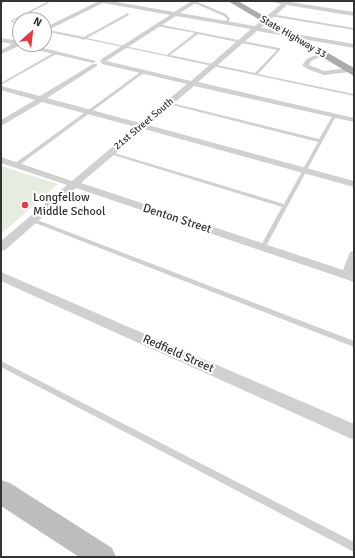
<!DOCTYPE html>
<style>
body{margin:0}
#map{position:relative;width:355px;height:558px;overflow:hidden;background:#fff;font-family:Signika,sans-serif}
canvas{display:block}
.frame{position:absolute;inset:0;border:2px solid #333;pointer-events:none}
.north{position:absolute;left:12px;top:12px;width:40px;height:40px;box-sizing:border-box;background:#fff;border:1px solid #adadad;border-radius:50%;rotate:28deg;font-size:11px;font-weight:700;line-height:16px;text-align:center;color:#333}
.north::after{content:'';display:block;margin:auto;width:14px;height:18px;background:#e63946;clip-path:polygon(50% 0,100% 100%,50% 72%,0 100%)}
</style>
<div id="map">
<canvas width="355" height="558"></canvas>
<div class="frame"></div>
<div class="north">N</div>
</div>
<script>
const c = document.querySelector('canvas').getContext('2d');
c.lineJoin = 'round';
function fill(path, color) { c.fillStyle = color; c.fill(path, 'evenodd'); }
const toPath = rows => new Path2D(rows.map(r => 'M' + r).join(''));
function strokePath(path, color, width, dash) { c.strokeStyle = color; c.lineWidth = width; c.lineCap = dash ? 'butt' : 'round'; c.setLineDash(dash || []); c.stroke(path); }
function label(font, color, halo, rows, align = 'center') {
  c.font = font + ' Signika,sans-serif'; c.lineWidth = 4; c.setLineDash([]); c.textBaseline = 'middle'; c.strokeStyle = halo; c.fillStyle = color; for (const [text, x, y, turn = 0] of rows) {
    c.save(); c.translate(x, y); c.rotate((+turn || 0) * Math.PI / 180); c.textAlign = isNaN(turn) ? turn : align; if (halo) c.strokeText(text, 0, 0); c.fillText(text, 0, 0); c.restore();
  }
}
fill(toPath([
 [1,166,58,184,1,234]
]), '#e6ecdf');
fill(toPath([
 [195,1,226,14,230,19,227,24,225,24,227,19,224,16,194,3,195,1],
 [47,2,49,3,13,21,20,24,20,26,10,21,47,2],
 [128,13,129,15,87,38,167,55,195,33,156,26,157,24,279,48,280,48,280,50,258,74,354,94,354,96,85,39,83,40,82,39,44,31,44,29,84,37,128,13],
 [198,34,277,50,255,73,170,55,198,34],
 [271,14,354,28,354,30,270,16,271,14],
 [55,52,58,53,1,85,1,83,55,52],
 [142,71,145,72,18,166,14,166,14,164,142,71],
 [168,102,319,139,333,115,336,116,265,248,263,249,260,247,282,207,107,153,109,152,111,152,284,204,318,142,168,104,168,102],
 [32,218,354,341,354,347,30,221,29,220,30,219,32,218],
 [1,361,354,542,354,552,1,367,1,361]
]), '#d0d0d0');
fill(toPath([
 [1,1,6,1,1,4,1,1],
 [99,1,111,1,174,12,192,1,199,1,180,13,255,26,281,4,268,1,291,1,290,2,354,12,354,16,287,5,261,28,354,44,354,48,257,31,198,82,354,118,354,122,194,86,148,125,354,181,354,187,144,129,81,183,343,270,350,252,354,251,354,282,76,188,5,250,1,251,1,241,67,185,1,163,1,157,72,181,136,127,42,102,1,126,1,120,35,100,1,90,1,86,40,96,93,64,97,64,97,66,47,98,140,123,187,84,102,64,100,60,170,15,103,3,44,32,44,28,99,1],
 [176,16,251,29,191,81,106,61,176,16],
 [1,38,20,41,20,44,27,44,96,61,93,63,19,46,1,54,1,50,12,44,1,42,1,38],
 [322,52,325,54,324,55,311,61,309,65,324,71,349,68,352,70,349,72,324,75,307,69,302,65,307,59,322,52],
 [1,272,354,424,354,440,1,281,1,272]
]), '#d0d0d0');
fill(toPath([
 [1,480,10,483,112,548,116,557,79,557,1,506,1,480]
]), '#bdbdbd');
fill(toPath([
 [228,1,238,1,354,68,354,76,228,1]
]), '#ababab');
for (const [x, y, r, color] of [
 [25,205,4,"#e63946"]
]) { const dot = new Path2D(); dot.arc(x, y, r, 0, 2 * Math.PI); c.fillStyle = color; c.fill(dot); strokePath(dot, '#fff', 1.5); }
label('10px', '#333', '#fff', [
 ["State Highway 33",293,37,30],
 ["21st Street South",144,124,-40]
]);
label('12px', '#333', '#fff', [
 ["Longfellow",33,198],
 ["Middle School",33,212]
], 'left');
label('12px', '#333', '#fff', [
 ["Denton Street",177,219,18],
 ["Redfield Street",178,354,24]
]);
</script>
